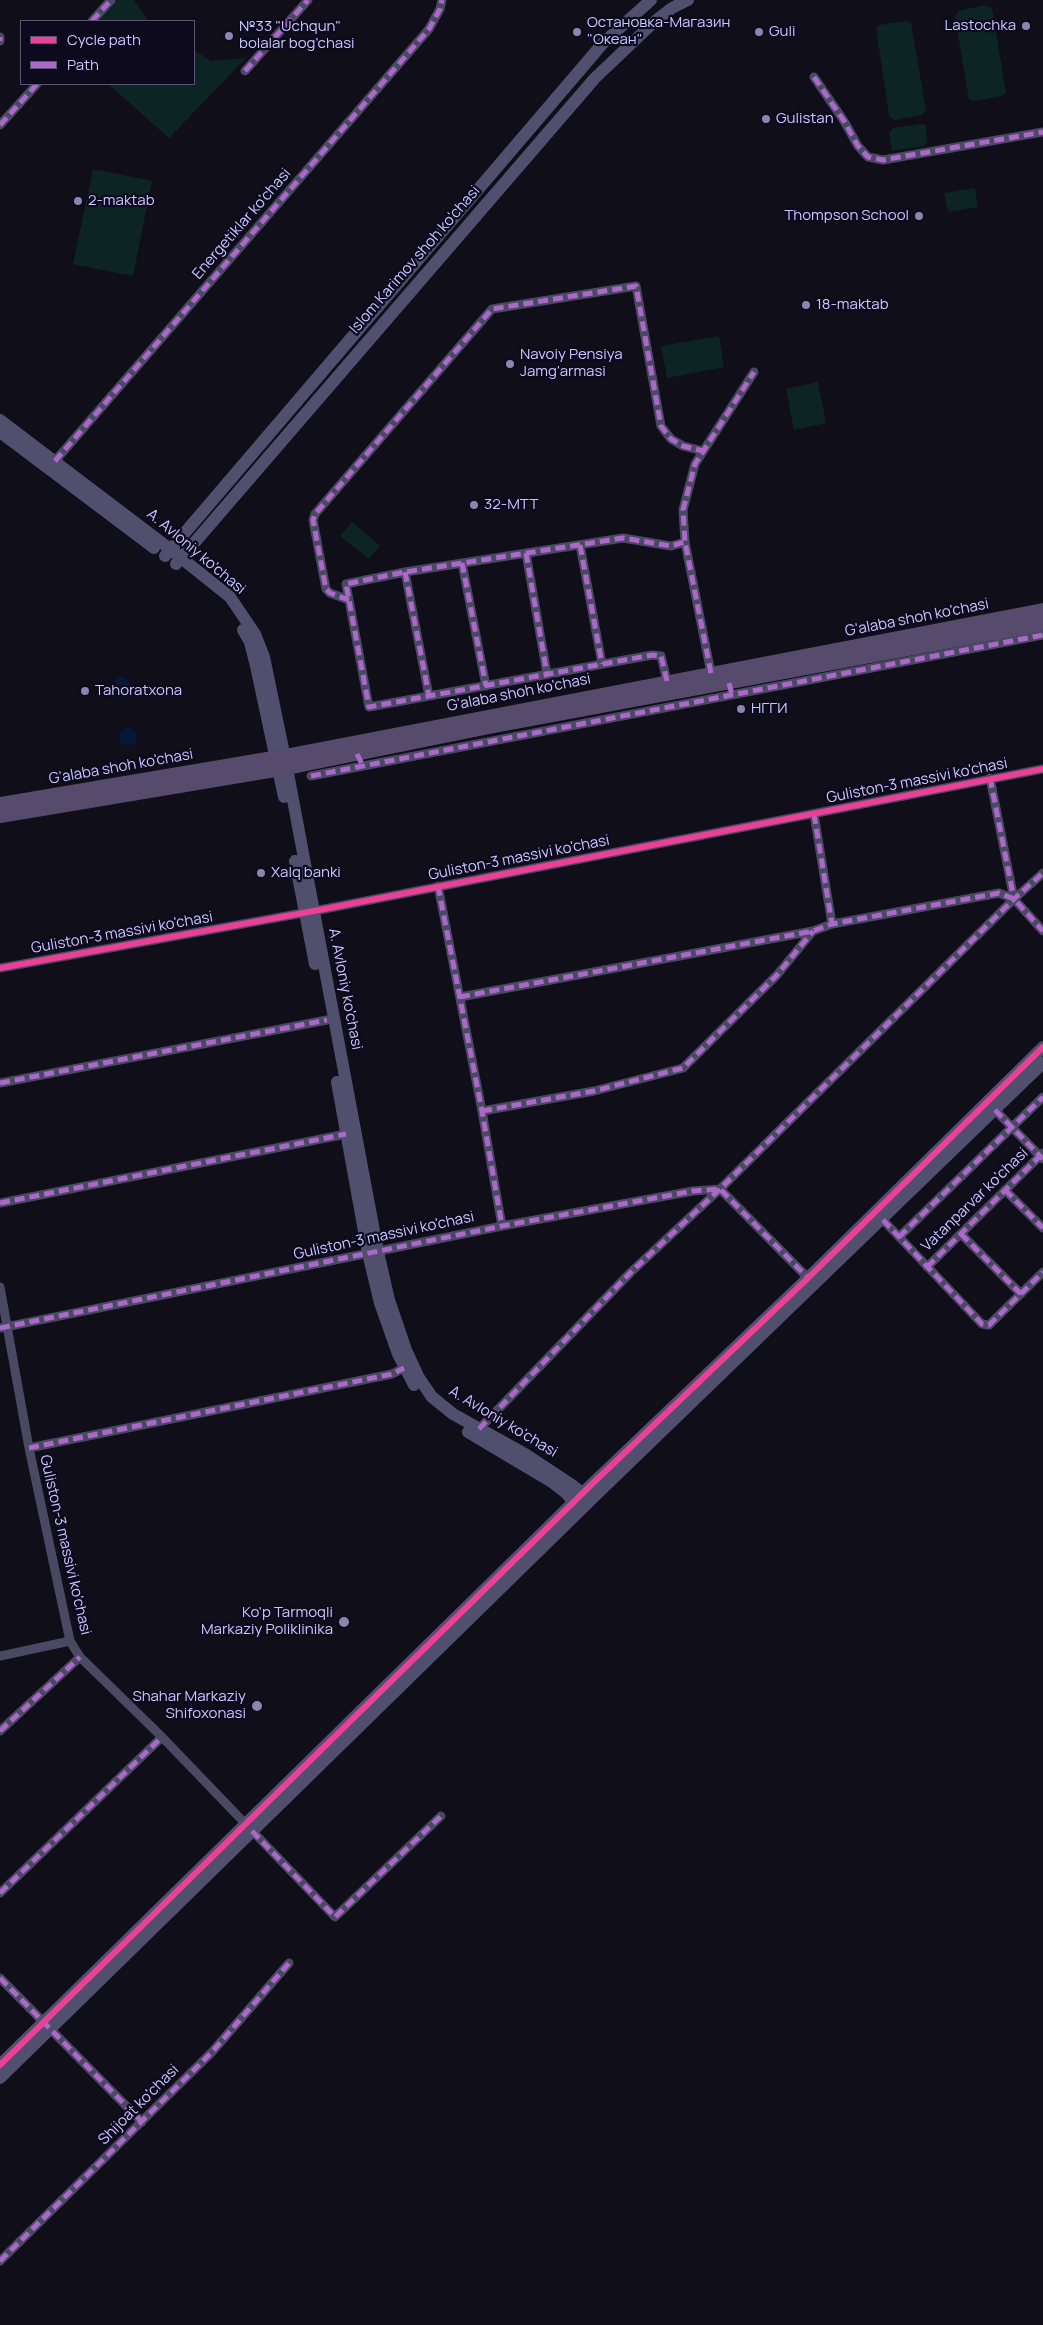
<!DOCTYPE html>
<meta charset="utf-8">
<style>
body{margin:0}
#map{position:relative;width:1043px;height:2325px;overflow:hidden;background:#100e19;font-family:Manrope,sans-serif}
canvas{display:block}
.legend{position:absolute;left:20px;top:20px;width:175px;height:65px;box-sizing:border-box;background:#0d0a1d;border:1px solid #5a5577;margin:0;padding:6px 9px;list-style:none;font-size:15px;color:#cdc6ff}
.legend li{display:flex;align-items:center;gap:10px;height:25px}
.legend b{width:25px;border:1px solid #5a5577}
</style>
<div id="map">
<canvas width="1043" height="2325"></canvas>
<ul class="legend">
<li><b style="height:6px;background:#ea4096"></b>Cycle path</li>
<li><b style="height:6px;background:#ac68c9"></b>Path</li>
</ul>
</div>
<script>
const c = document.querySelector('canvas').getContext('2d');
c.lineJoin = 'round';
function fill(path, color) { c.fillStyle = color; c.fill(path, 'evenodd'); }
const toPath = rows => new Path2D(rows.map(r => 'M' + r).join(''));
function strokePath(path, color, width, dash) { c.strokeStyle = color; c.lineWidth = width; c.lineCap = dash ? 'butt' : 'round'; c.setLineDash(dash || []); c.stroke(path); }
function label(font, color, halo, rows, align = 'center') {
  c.font = font + ' Manrope,sans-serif'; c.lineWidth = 4.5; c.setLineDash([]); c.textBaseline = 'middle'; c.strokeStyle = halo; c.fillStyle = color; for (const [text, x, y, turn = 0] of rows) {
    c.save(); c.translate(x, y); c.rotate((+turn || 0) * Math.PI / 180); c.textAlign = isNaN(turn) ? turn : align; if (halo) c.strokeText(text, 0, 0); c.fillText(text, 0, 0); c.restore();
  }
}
fill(toPath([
 [116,0,134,0,149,21,98,21],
 [985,5,992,8,1006,93,1002,96,977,101,969,100,955,16,959,11],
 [906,21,911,23,926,110,922,115,894,120,889,116,876,28,879,25],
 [194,50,211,61,246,58,169,138,108,84,194,84],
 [921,124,926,125,927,141,924,146,892,151,889,133,893,128],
 [93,169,152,181,133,276,73,264],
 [975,188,978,207,948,212,944,193],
 [719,336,724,367,667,378,661,346],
 [818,382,826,423,794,430,786,389],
 [352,522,380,546,369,559,340,536]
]), '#0d2424');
fill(toPath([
 '112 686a9 9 0 1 1 18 0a9 9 0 1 1-18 0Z',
 '119 737a9 9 0 1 1 18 0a9 9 0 1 1-18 0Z'
]), '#061838');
strokePath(toPath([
 [92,21,111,0],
 [0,37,0,41],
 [245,71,308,0],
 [814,77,844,121,858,146,868,157,883,160,1043,132],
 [0,125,37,84],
 [55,461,429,29,440,9,442,0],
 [580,545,602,664],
 [526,553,547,674],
 [462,563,486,686],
 [405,572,429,696],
 [349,600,330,593,326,589,313,520,315,514,492,309,636,286,661,426,671,439,683,446,703,451],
 [711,673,685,542,683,510,695,464,754,372],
 [667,681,661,656,652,655,369,707,346,584,405,572,623,538,671,546,685,542],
 [311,776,1043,635],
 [990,778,1014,899],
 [814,814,832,924],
 [438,886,482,1111,502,1226],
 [0,968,314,911,1043,769],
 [460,997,813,931,832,924,999,893,1014,899,1043,931],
 [0,1083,327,1020],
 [995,1110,1043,1159],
 [482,1111,594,1091,683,1068,777,975,813,931],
 [1005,1190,1043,1228],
 [0,1203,346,1134],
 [883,1220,982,1324,989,1325,1043,1272],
 [961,1234,1021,1294],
 [899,1237,1043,1097],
 [927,1267,1043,1153],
 [0,1287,29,1448,70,1641,80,1657,162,1737,335,1917,441,1816],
 [0,1328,502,1226,693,1191,720,1189,808,1278],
 [479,1429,631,1272,720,1189,1014,899,1043,873],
 [29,1448,392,1374,404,1368],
 [0,1656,70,1641],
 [0,1731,80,1657],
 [0,1893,162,1737],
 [0,1978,142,2122],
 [0,2261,212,2052,289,1963]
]), '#4a4963', 9);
strokePath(toPath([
 [0,420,170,549,230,597,255,634,264,657,287,768,378,1252,389,1300,406,1350,419,1378,432,1397,453,1414,525,1454,572,1485,588,1498],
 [0,432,154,548],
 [165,556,604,42,651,0],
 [176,564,595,78,654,22,672,8,688,0],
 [243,630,250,642,256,666,284,797],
 [295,861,315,964],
 [337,1082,368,1253,380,1303,398,1354,414,1385],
 [468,1432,552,1482,566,1493,579,1509],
 [0,2065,593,1483,808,1278,1043,1047],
 [0,2078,599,1492,1043,1063]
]), '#504f6e', 12);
strokePath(toPath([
 [0,804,285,756,1043,610],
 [0,816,287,768,489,727,1043,624]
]), '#574b6d', 14);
strokePath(toPath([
 [92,21,111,0],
 [0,37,0,41],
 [245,71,308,0],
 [814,77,844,121,858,146,868,157,883,160,1043,132],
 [0,125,37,84],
 [55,461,429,29,440,9,442,0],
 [580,545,602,664],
 [526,553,547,674],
 [462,563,486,686],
 [405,572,429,696],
 [349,600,330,593,326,589,313,520,315,514,492,309,636,286,661,426,671,439,683,446,703,451],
 [711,673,685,542,683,510,695,464,754,372],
 [667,681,661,656,652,655,369,707,346,584,405,572,623,538,671,546,685,542],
 [729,683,732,695],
 [357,754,363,766],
 [311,776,1043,635],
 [990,778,1014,899],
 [814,814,832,924],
 [438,886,482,1111,502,1226],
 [460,997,813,931,832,924,999,893,1014,899,1043,931],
 [0,1083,327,1020],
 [995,1110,1043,1159],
 [482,1111,594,1091,683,1068,777,975,813,931],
 [1005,1190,1043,1228],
 [0,1203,346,1134],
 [883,1220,982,1324,989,1325,1043,1272],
 [961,1234,1021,1294],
 [899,1237,1043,1097],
 [927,1267,1043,1153],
 [0,1328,502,1226,693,1191,720,1189,808,1278],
 [479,1429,631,1272,720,1189,1014,899,1043,873],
 [29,1448,392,1374,404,1368],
 [0,1731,80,1657],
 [252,1831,335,1917,441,1816],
 [0,1893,162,1737],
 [0,1978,142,2122],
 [0,2261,212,2052,289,1963]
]), '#ac68c9', 5, [10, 5]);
strokePath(toPath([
 [0,968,314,911,1043,769],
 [0,2065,593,1483,808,1278,1043,1047]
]), '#ea4096', 6);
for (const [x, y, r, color] of [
 [1026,26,5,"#8b86ae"],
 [577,32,5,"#8b86ae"],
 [759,32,5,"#8b86ae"],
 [229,36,5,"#8b86ae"],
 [766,119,5,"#8b86ae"],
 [78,201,5,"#8b86ae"],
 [919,216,5,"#8b86ae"],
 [806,305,5,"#8b86ae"],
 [510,364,5,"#8b86ae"],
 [474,505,5,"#8b86ae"],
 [85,691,5,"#8b86ae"],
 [741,709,5,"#8b86ae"],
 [261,873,5,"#8b86ae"],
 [344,1622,6,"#8b86ae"],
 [257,1706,6,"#8b86ae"]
]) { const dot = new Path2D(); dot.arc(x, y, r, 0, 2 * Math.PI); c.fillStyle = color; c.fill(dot); strokePath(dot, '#0d0a1d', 2); }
label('15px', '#cdc6ff', '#0d0a1d', [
 ["Остановка-Магазин",587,23],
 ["\"Океан\"",587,40],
 ["Lastochka",1016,26,"right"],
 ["№33 \"Uchqun\"",239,27],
 ["bolalar bog'chasi",239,44],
 ["Guli",769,32],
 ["Gulistan",776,119],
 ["2-maktab",88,201],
 ["Thompson School",909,216,"right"],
 ["18-maktab",816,305],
 ["Navoiy Pensiya",520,355],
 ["Jamg'armasi",520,372],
 ["32-MTT",484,505],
 ["Tahoratxona",95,691],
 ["НГГИ",751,709],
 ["Xalq banki",271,873],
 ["Ko'p Tarmoqli",333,1613,"right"],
 ["Markaziy Poliklinika",333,1630,"right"],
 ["Shahar Markaziy",246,1697,"right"],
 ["Shifoxonasi",246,1714,"right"]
], 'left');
label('15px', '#cdc6ff', '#0d0a1d', [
 ["Energetiklar ko'chasi",242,224,-49],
 ["Islom Karimov shoh ko'chasi",415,260,-49],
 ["A. Avloniy ko'chasi",196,552,40],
 ["G'alaba shoh ko'chasi",917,618,-11],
 ["G'alaba shoh ko'chasi",519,693,-11],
 ["G'alaba shoh ko'chasi",121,767,-10],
 ["Guliston-3 massivi ko'chasi",917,781,-11],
 ["Guliston-3 massivi ko'chasi",519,858,-11],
 ["Guliston-3 massivi ko'chasi",122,933,-10],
 ["A. Avloniy ko'chasi",345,989,79],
 ["Vatanparvar ko'chasi",975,1200,-44],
 ["Guliston-3 massivi ko'chasi",384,1236,-12],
 ["A. Avloniy ko'chasi",503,1422,31],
 ["Guliston-3 massivi ko'chasi",65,1545,77],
 ["Shijoat ko'chasi",139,2105,-45]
]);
</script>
